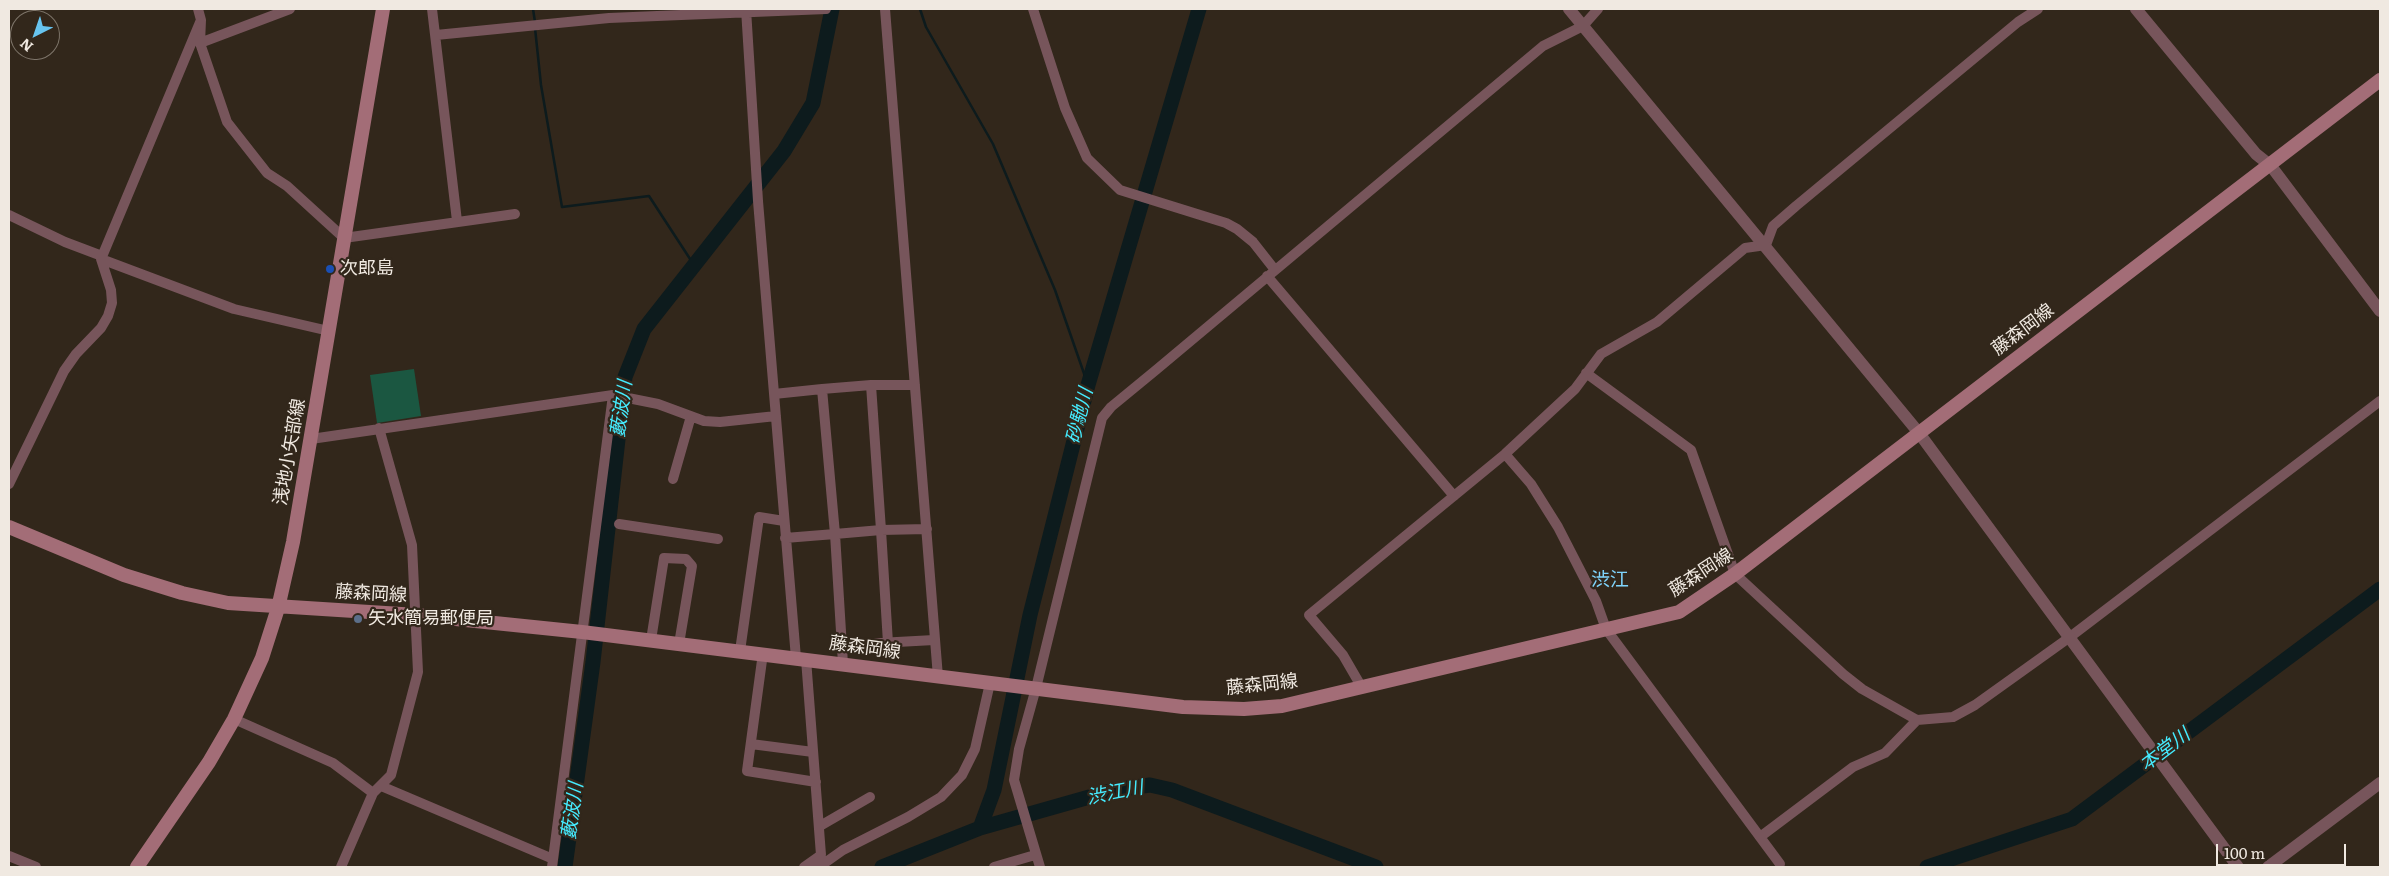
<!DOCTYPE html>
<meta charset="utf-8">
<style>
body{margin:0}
#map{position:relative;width:2389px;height:876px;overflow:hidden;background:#32271b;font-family:Literata,serif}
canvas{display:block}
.frame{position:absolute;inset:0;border:10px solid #f0e9e1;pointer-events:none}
.north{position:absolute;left:10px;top:10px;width:50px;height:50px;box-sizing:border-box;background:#32271b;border:1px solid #7e756a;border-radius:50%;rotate:221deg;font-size:14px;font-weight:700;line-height:20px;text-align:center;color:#f0e9e1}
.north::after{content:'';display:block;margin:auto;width:18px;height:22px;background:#67c4ef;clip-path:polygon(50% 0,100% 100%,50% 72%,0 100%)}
.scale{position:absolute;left:2216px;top:844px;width:130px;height:22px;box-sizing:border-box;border:2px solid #f0e9e1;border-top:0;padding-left:6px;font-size:15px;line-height:18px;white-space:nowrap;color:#f0e9e1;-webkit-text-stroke:4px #32271b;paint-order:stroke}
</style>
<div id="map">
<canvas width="2389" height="876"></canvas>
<div class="frame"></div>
<div class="north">N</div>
<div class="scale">100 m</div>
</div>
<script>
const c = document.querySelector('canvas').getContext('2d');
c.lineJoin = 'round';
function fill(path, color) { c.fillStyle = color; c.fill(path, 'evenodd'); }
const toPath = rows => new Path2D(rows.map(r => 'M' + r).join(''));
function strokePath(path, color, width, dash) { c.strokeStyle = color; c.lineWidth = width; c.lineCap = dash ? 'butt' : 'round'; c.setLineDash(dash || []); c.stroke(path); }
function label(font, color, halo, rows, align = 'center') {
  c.font = font + ' Literata,"Noto Sans JP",serif'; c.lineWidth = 4.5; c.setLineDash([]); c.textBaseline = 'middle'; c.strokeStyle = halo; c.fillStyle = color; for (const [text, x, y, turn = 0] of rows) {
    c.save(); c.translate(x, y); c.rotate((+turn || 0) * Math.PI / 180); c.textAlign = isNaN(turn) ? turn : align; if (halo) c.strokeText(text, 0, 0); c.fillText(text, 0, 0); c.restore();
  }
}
fill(toPath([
 [414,369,421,416,377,423,370,375]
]), '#1b5741');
strokePath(toPath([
 [533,9,535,22],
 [920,9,926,27,993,144,1055,290,1088,385],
 [535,28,541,85,562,207,649,196,694,265]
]), '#0d1b1d', 2.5);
strokePath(toPath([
 [980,828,994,790,1030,615,1088,385,1199,9],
 [565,867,593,662,625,377,644,329,784,151,813,103,832,9],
 [882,867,980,828,1114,790,1150,785,1172,790,1376,867],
 [1927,867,2072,819,2380,589]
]), '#0d1b1d', 15);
strokePath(toPath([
 [198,9,201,20,200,43,227,122,267,173,287,186,344,238,515,214],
 [432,9,457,221],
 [746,9,758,201,796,658],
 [885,9,938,677],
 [1033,9,1065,108,1087,158,1120,190,1226,223,1237,229,1253,242,1275,270],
 [436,35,609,18,826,9],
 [200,43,290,9],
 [9,215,65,242,102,256],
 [101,259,234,309,329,331],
 [1267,276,1454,496],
 [1586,373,1691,450,1735,574,1843,674,1862,689,1917,720,1953,717,1975,705,2070,637,2380,401],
 [871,385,915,385],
 [822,389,871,385,881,530,927,529],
 [774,394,822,389,835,534,881,530,888,643],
 [311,439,613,395,658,404,704,421,720,422,776,416],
 [1505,454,1531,484,1558,527,1596,601,1606,629,1780,864],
 [673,479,691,416],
 [9,484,64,371,76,354,101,328,108,316,112,303,111,290,101,259,201,20],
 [619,524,718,539],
 [785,538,835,534,843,664],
 [651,640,664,558,686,559,692,566,679,644],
 [842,645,934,640],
 [740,651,759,517,784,521],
 [763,653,747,771,816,782],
 [1361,686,1343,655,1309,615,1505,454,1575,389,1601,354,1657,322,1745,248,1766,245,1773,226,1796,206,2018,22,2038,9],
 [234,719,333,763,373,793],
 [751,744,813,752],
 [381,786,553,859],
 [820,826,870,797],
 [1760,837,1853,767,1885,753,1917,720],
 [9,856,36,867],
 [341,867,373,793,391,775,418,672,412,545,379,428],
 [552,867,613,395],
 [804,867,821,855,806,659],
 [819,867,843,850,908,817,941,797,962,775,975,749,990,683],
 [994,867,1035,855],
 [1040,867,1014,780,1019,749,1036,688,1102,418,1111,407,1156,370,1543,46,1583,26,1598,9]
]), '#77555b', 10);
strokePath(toPath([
 [1569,9,1919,433,2238,867],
 [2136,9,2256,154,2271,166,2380,311],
 [2268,867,2380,783]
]), '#77555b', 12);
strokePath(toPath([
 [9,527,124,575,182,593,228,603,417,615,582,632,1183,707,1244,709,1282,706,1679,612,1735,574,2380,80],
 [137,867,209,762,234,719,262,658,278,608,293,542,383,9]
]), '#a36d77', 14);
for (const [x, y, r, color] of [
 [330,269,5,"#1a4fb4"],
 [358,619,5,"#5c6f8a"]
]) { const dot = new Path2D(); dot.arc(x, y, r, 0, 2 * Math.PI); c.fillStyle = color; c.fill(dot); strokePath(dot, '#32271b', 2); }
label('18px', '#f0e9e1', '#32271b', [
 ["次郎島",340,269],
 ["矢水簡易郵便局",368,619]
], 'left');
label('18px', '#f0e9e1', '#32271b', [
 ["藤森岡線",2023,330,-37],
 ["浅地小矢部線",290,452,-80],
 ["藤森岡線",1701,573,-33],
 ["藤森岡線",371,594,3],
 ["藤森岡線",865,648,8],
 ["藤森岡線",1262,685,-6]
]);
label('italic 19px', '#45ebfe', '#32271b', [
 ["藪波川",622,409,-82],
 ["砂馳川",1080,416,-76],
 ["本堂川",2165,750,-37],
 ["渋江川",1115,793,-11],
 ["藪波川",573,811,-82]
]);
label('19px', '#7fd4fc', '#32271b', [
 ["渋江",1610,580]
]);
</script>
